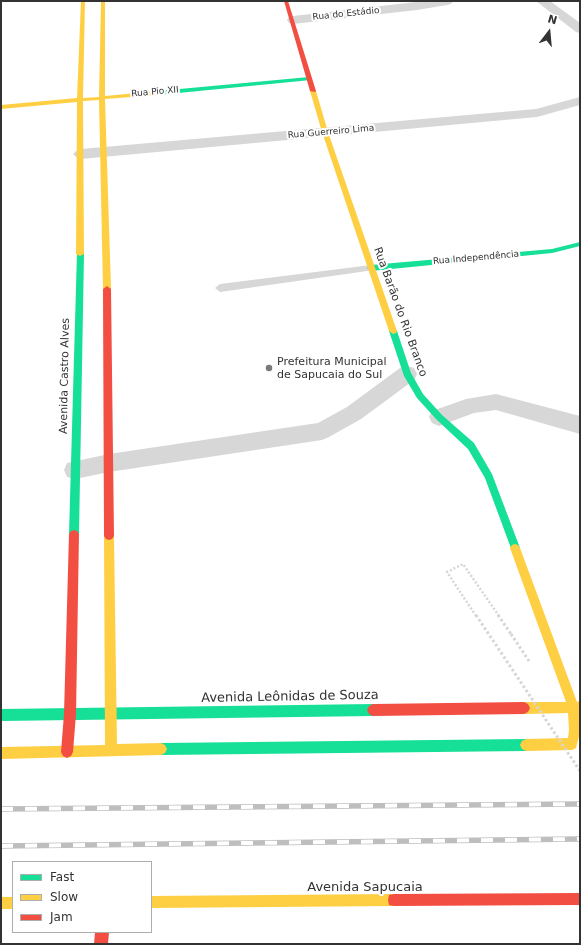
<!DOCTYPE html>
<meta charset="utf-8">
<style>
body{margin:0}
#map{position:relative;width:581px;height:945px;overflow:hidden;background:#fff;font-family:"DejaVu Sans",sans-serif}
canvas{display:block}
.frame{position:absolute;inset:0;border:2px solid #333;pointer-events:none}
.legend{position:absolute;left:12px;top:861px;width:140px;height:72px;box-sizing:border-box;background:#fff;border:1px solid #adadad;margin:0;padding:5px 7px;list-style:none;font-size:12px;color:#333}
.legend li{display:flex;align-items:center;gap:8px;height:20px}
.legend b{width:20px;border:1px solid #adadad}
.north{position:absolute;left:529px;top:12px;width:40px;height:40px;-webkit-text-stroke:3px #fff;paint-order:stroke;rotate:16deg;font-size:11px;font-weight:700;line-height:16px;text-align:center;color:#333}
.north::after{content:'';display:block;margin:auto;width:14px;height:18px;background:#333;clip-path:polygon(50% 0,100% 100%,50% 72%,0 100%)}
</style>
<div id="map">
<canvas width="581" height="945"></canvas>
<div class="frame"></div>
<ul class="legend">
<li><b style="height:5px;background:#16e098"></b>Fast</li>
<li><b style="height:5px;background:#ffcf43"></b>Slow</li>
<li><b style="height:5px;background:#f24e42"></b>Jam</li>
</ul>
<div class="north">N</div>
</div>
<script>
const c = document.querySelector('canvas').getContext('2d');
c.lineJoin = 'round';
const toPath = rows => new Path2D(rows.map(r => 'M' + r).join(''));
function strokePath(path, color, width, dash) { c.strokeStyle = color; c.lineWidth = width; c.lineCap = dash ? 'butt' : 'round'; c.setLineDash(dash || []); c.stroke(path); }
function fill(path, color) { c.fillStyle = color; c.fill(path, 'evenodd'); }
function label(font, color, halo, rows, align = 'center') {
  c.font = font + ' "DejaVu Sans",sans-serif'; c.lineWidth = 4; c.setLineDash([]); c.textBaseline = 'middle'; c.strokeStyle = halo; c.fillStyle = color; for (const [text, x, y, turn = 0] of rows) {
    c.save(); c.translate(x, y); c.rotate((+turn || 0) * Math.PI / 180); c.textAlign = isNaN(turn) ? turn : align; if (halo) c.strokeText(text, 0, 0); c.fillText(text, 0, 0); c.restore();
  }
}
strokePath(toPath([
 [511,634,529,661]
]), '#d6d6d6', 3, [2.5, 2.5]);
fill(toPath([
 [371,265,376,268,374,270,220,292,215,288,220,284,371,265]
]), '#d7d7d7');
fill(toPath([
 [425,1,453,1,451,4,447,5,417,10,293,24,289,23,287,20,289,17,293,16,425,1],
 [536,1,550,1,580,23,580,33,576,32,536,1],
 [580,97,580,105,537,117,81,159,76,157,73,154,76,151,81,149,536,109,580,97],
 [407,366,414,368,417,374,414,380,361,419,329,437,322,440,109,472,75,479,67,477,64,470,67,463,109,454,318,423,347,407,400,368,407,366],
 [496,394,580,416,580,434,496,410,474,413,439,426,432,423,429,417,432,411,466,399,496,394]
]), '#d7d7d7');
fill(toPath([
 [309,77,311,78,311,80,158,95,155,93,158,91,309,77],
 [580,242,580,246,552,253,371,271,367,268,371,265,552,249,580,242],
 [77,252,83,252,84,254,79,534,77,537,74,538,71,537,69,534,77,252],
 [393,328,397,331,411,373,423,394,442,415,474,443,492,474,520,548,518,551,515,552,512,551,485,478,468,449,436,419,417,398,404,376,389,331,393,328],
 [373,704,377,706,379,710,377,714,373,716,1,721,1,709,373,704],
 [526,739,530,741,532,745,530,749,526,751,161,755,157,753,155,749,157,745,161,743,526,739]
]), '#16e098');
fill(toPath([
 [81,1,85,1,83,98,99,97,101,1,105,1,105,96,158,91,161,93,158,95,105,99,111,289,107,292,103,289,99,100,83,101,84,254,80,256,76,254,77,102,1,109,1,105,77,98,81,1],
 [313,89,316,91,328,132,397,331,396,333,393,334,389,331,322,132,310,91,313,89],
 [109,532,112,533,114,536,117,744,161,743,165,745,167,749,165,753,161,755,1,759,1,747,105,745,104,536,106,533,109,532],
 [515,544,518,545,520,548,577,702,580,701,580,733,576,748,572,750,526,751,522,749,520,745,522,741,526,739,568,738,569,730,568,713,524,714,520,712,518,708,520,704,524,702,566,702,510,548,512,545,515,544],
 [394,894,399,895,400,900,399,905,394,906,151,908,151,896,394,894],
 [1,897,13,897,13,909,1,909,1,897]
]), '#ffcf43');
fill(toPath([
 [284,1,288,1,316,91,315,92,310,91,284,1],
 [107,286,111,289,114,536,112,539,109,540,106,539,104,536,103,289,107,286],
 [74,530,77,531,79,534,76,714,73,752,71,756,67,758,63,756,61,752,64,714,69,534,71,531,74,530],
 [524,702,528,704,530,708,528,712,524,714,373,716,369,714,367,710,369,706,373,704,524,702],
 [580,893,580,905,394,906,389,905,388,900,389,895,394,894,580,893],
 [95,932,109,932,108,944,94,944,95,932]
]), '#f24e42');
const rail = toPath([
 [1,809,580,804],
 [1,846,580,839]
]);
strokePath(rail, '#bebebe', 5.5);
strokePath(rail, '#fff', 4, [12]);
strokePath(toPath([
 [476,616,447,572,463,564,499,616]
]), '#d6d6d6', 2.5, [2, 2]);
strokePath(toPath([
 [476,615,580,771],
 [498,615,511,634]
]), '#d6d6d6', 3, [2.5, 2.5]);
for (const [x, y, r, color] of [
 [269,368,4,"#7a7a7a"]
]) { const dot = new Path2D(); dot.arc(x, y, r, 0, 2 * Math.PI); c.fillStyle = color; c.fill(dot); strokePath(dot, '#fff', 1.5); }
label('9px', '#333', '#fff', [
 ["Rua do Estádio",346,14,-6],
 ["Rua Pio XII",155,92,-5],
 ["Rua Guerreiro Lima",331,132,-5],
 ["Rua Independência",476,258,-5]
]);
label('11px', '#333', '#fff', [
 ["Rua Barão do Rio Branco",400,312,70],
 ["Avenida Castro Alves",65,376,-89]
]);
label('11px', '#333', '#fff', [
 ["Prefeitura Municipal",277,362],
 ["de Sapucaia do Sul",277,375]
], 'left');
label('13px', '#333', '#fff', [
 ["Avenida Leônidas de Souza",290,697,-1],
 ["Avenida Sapucaia",365,888]
]);
</script>
